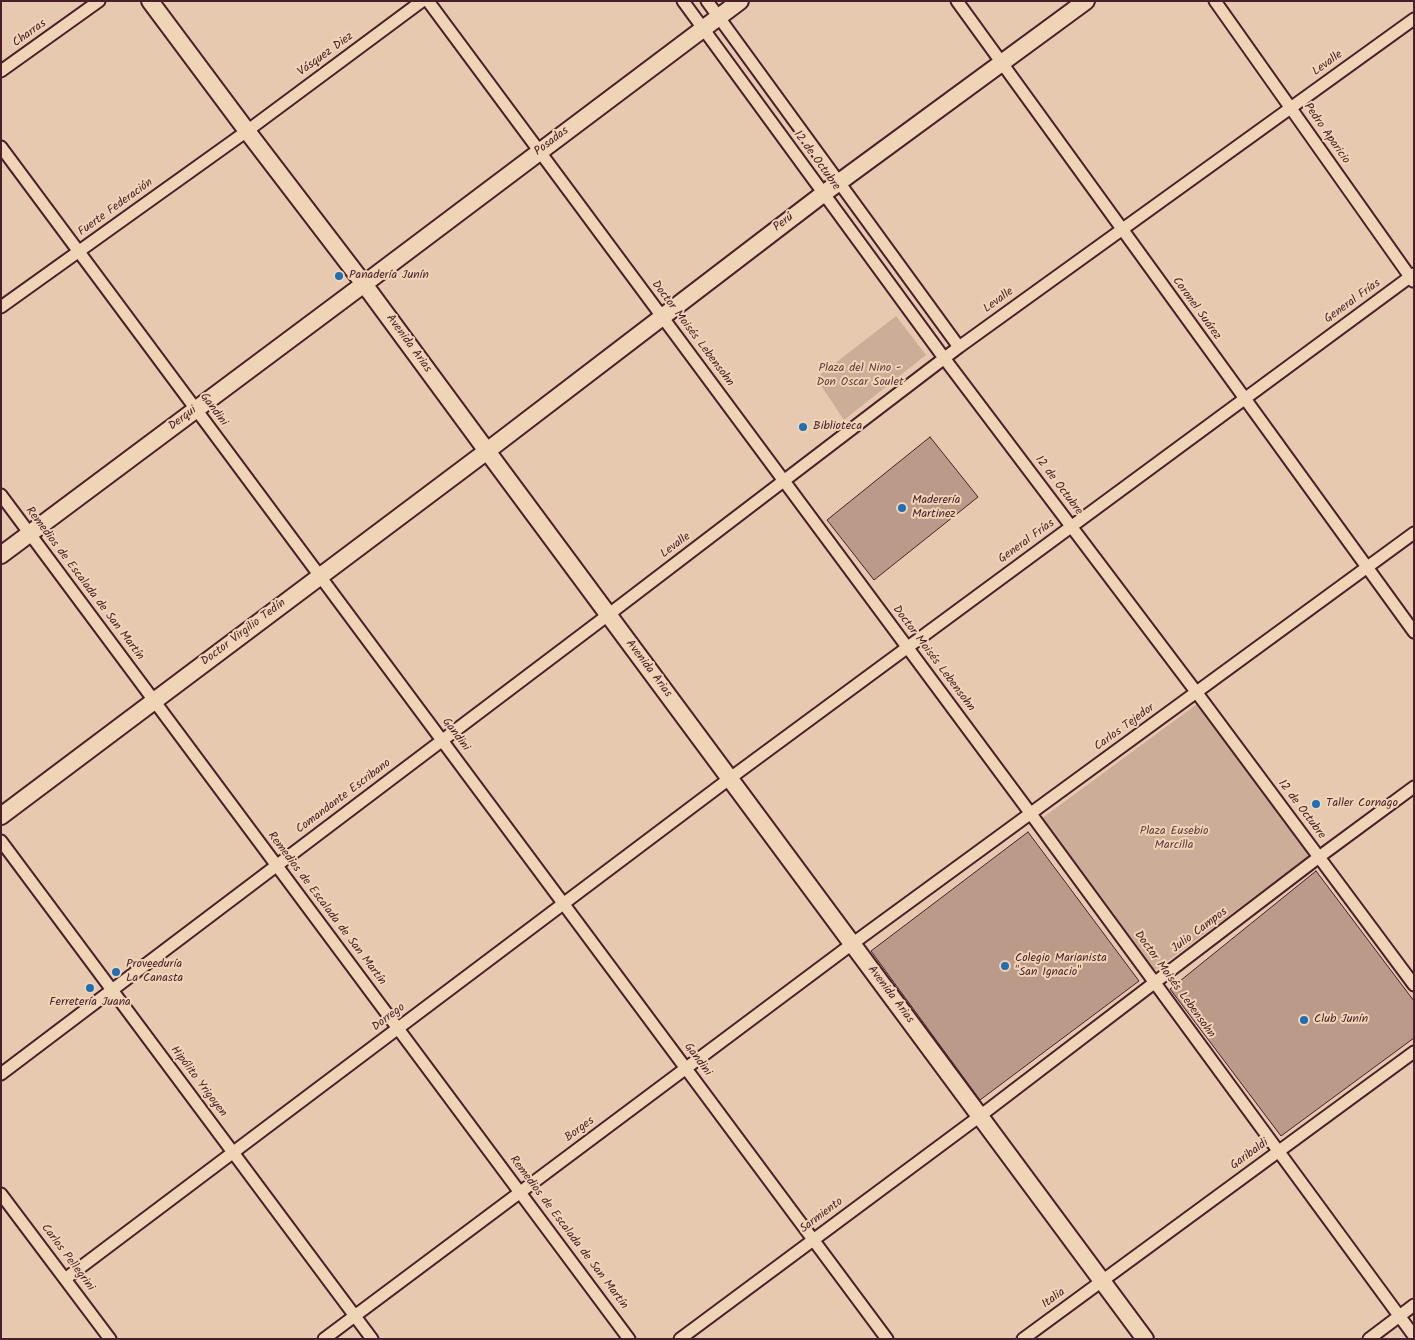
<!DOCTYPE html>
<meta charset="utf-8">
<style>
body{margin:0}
#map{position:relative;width:1415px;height:1340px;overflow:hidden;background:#e6c9ae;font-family:Kalam,sans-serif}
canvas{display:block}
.frame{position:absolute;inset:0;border:2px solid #4a1f2b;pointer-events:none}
</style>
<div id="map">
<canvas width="1415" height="1340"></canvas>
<div class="frame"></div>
</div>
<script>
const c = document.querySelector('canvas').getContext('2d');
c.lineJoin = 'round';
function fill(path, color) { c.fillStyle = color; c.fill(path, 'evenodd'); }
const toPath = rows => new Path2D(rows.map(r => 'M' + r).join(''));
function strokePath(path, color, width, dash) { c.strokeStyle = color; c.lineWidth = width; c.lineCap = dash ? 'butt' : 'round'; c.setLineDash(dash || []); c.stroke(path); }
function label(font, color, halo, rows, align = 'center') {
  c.font = font + ' Kalam,sans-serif'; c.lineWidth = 4; c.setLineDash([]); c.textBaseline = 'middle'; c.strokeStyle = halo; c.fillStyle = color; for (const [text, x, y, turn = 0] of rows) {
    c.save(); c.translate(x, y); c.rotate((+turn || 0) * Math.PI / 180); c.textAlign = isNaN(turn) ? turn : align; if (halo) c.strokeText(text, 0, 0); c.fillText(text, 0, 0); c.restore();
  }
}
fill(toPath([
 [896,316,926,355,844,420,816,378],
 [1197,704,1309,856,1154,971,1041,819]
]), '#ccad98');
const building = toPath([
 [930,437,978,497,874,580,827,520,930,437],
 [1028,832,1139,981,980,1100,871,951,1028,832],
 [1316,871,1414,1001,1414,1038,1281,1136,1170,989,1316,871]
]);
fill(building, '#bb9a89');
strokePath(building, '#4a1f2b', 1);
const minor = toPath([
 [428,1,1031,814,1414,1336],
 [683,1,944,358,1197,693,1414,985],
 [707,1,959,347],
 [957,1,1414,632],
 [1215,1,1413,281],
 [1,71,99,1],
 [1,147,887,1339],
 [1,307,247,131,422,1],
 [1,495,629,1339],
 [1,841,372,1339],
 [1,1074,608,615,959,347,1414,19],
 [1,1194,110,1339],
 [65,1279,729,779,1414,274],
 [324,1339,852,944,1414,533],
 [680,1339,980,1116,1319,857,1414,787],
 [1023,1339,1414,1052],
 [1369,1339,1414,1305]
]);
const secondary = toPath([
 [150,1,247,131,364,284,487,451,1145,1339],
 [1,555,364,284,740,1],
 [1,816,487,451,823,194,1086,1]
]);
strokePath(minor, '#4a1f2b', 15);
strokePath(secondary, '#4a1f2b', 20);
strokePath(minor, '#f0d4b6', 11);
strokePath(secondary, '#f0d4b6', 16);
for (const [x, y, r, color] of [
 [339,276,5,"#1f6fb2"],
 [803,427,5,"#1f6fb2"],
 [902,508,5,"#1f6fb2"],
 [1316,804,5,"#1f6fb2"],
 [1005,966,5,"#1f6fb2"],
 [116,972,5,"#1f6fb2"],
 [90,988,5,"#1f6fb2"],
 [1304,1020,5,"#1f6fb2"]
]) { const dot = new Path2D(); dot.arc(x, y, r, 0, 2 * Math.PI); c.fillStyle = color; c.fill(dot); strokePath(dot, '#f0d4b6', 2); }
label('12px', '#4a1f2b', '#f0d4b6', [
 ["Charras",30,34,-36],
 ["Vásquez Diez",326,55,-36],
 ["Levalle",1328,64,-36],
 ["Pedro Aparicio",1326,134,55],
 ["Posadas",552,142,-37],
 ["12 de Octubre",816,161,54],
 ["Fuerte Federación",116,208,-36],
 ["Perú",784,223,-38],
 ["Levalle",999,301,-36],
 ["General Frías",1353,302,-36],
 ["Coronel Suárez",1196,309,54],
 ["Doctor Moisés Lebensohn",692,334,53],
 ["Avenida Arias",408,344,54],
 ["Gandini",213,410,53],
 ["Derqui",183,419,-37],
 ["12 de Octubre",1058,486,53],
 ["General Frías",1027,542,-36],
 ["Levalle",676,546,-37],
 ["Remedios de Escalada de San Martín",84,584,53],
 ["Doctor Virgilio Tedín",244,633,-37],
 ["Doctor Moisés Lebensohn",933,659,53],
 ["Avenida Arias",648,669,53],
 ["Carlos Tejedor",1125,728,-36],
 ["Gandini",455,735,53],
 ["Comandante Escribano",344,797,-37],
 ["12 de Octubre",1301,810,53],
 ["Remedios de Escalada de San Martín",326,909,53],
 ["Julio Campos",1200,931,-37],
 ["Doctor Moisés Lebensohn",1174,985,54],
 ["Avenida Arias",890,995,53],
 ["Dorrego",389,1018,-37],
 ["Gandini",697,1060,53],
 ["Hipólito Yrigoyen",198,1082,53],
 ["Borges",580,1130,-37],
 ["Garibaldi",1250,1155,-36],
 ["Sarmiento",822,1216,-37],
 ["Remedios de Escalada de San Martín",568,1233,53],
 ["Carlos Pellegrini",67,1258,53],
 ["Italia",1054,1299,-36]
]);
label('12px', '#4a1f2b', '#f0d4b6', [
 ["Panadería Junín",349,276],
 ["Biblioteca",813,427],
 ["Maderería",912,501],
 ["Martinez",912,515],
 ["Taller Cornago",1326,804],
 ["Colegio Marianista",1015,959],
 ["\"San Ignacio\"",1015,973],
 ["Proveeduría",126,965],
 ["La Canasta",126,979],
 ["Ferretería Juana",90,1003,"center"],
 ["Club Junín",1314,1020]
], 'left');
label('12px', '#643b41', '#f0d4b6', [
 ["Plaza del Nino -",860,369],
 ["Don Oscar Soulet",860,383],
 ["Plaza Eusebio",1174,832],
 ["Marcilla",1174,846]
]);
</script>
